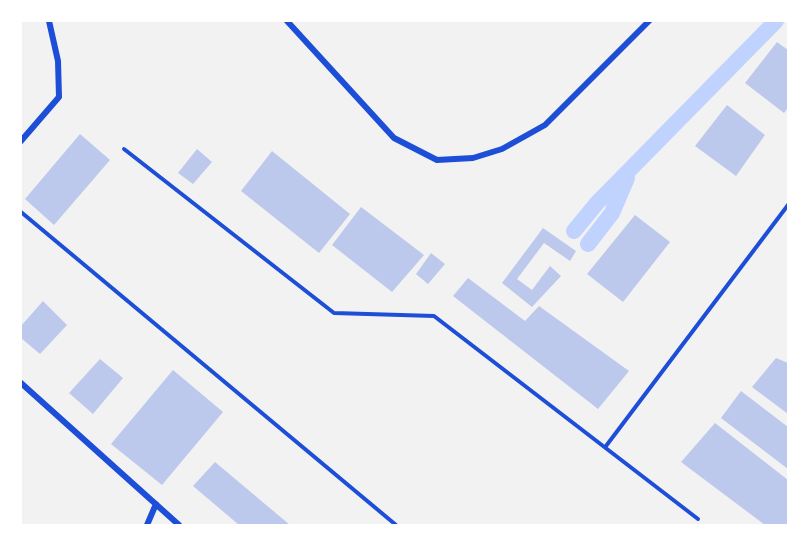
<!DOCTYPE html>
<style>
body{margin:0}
#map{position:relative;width:809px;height:546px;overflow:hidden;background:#f2f2f2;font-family:Manrope,sans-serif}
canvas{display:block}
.frame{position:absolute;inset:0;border:22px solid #fff;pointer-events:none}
</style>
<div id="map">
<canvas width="809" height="546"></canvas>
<div class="frame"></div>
</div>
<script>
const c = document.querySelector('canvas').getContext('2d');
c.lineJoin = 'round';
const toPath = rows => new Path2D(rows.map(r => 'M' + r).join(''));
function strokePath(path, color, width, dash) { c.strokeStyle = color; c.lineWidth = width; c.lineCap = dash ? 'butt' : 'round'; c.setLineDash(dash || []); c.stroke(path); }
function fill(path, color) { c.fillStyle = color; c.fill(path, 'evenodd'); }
strokePath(toPath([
 [574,231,597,203,776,21],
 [588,244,612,213,627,178]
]), '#bfd3fe', 16);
fill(toPath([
 [777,42,788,50,788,108,784,113,745,83],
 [727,105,765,135,736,176,695,146],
 [80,134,110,160,54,225,25,199],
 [197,149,212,162,193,184,178,173],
 [272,151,350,214,319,253,241,191],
 [361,207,424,255,392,292,332,245],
 [635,215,670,242,623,302,587,274],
 [543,228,576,251,570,261,544,243,517,279,532,290,550,266,561,276,532,307,502,283],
 [431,253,445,264,428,284,416,274],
 [468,278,525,321,539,306,629,371,598,409,453,296],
 [43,301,67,325,40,354,21,338,21,326],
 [776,358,788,363,788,414,752,387],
 [100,359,123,378,93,414,69,393],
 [173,370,223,412,162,485,111,444],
 [741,391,788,427,788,469,721,418],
 [715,423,788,480,788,525,765,525,681,462],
 [215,462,290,525,239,525,193,486]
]), '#bdc9ec');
strokePath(toPath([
 [124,149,334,313,434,316,698,519],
 [21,212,396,525],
 [606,446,788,205]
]), '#1d4ed8', 4);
strokePath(toPath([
 [287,21,394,138,437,160,473,158,502,149,545,125,649,21],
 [21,141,59,97,58,61,49,21],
 [21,383,179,525],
 [147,525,156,504]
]), '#1d4ed8', 6);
</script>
